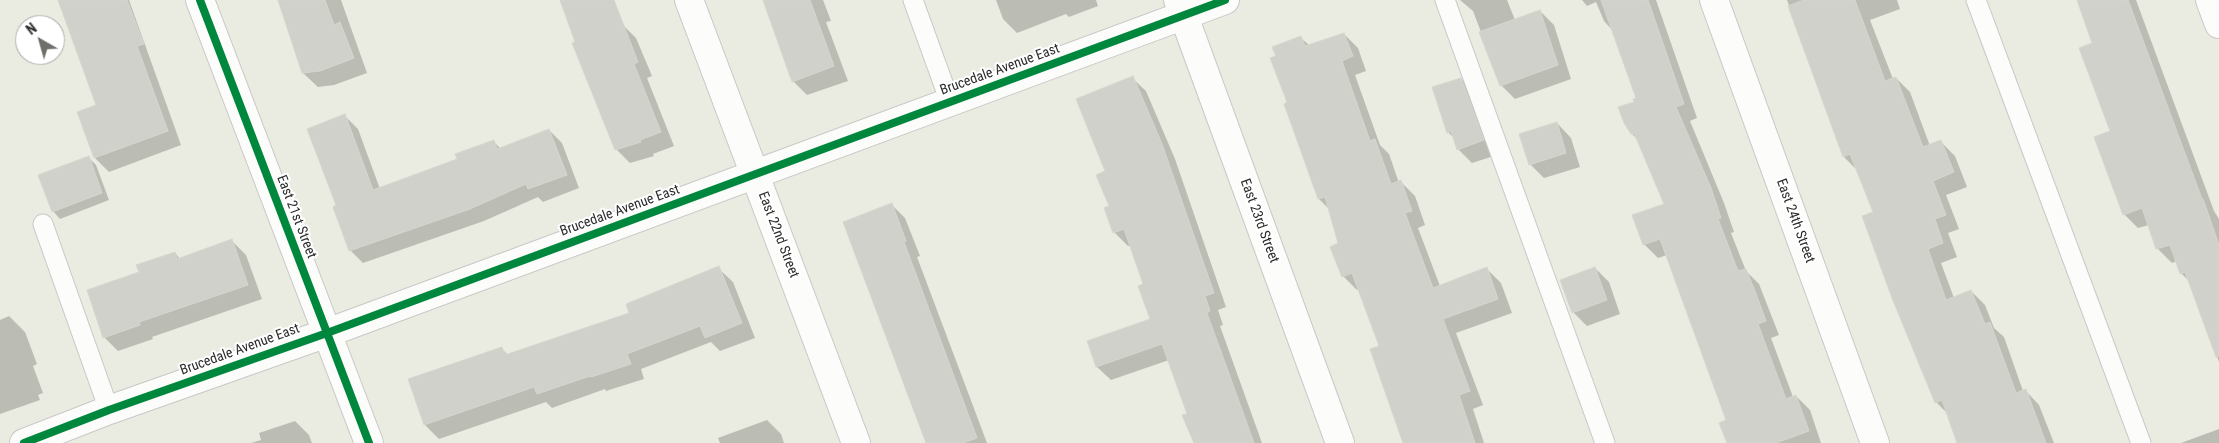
<!DOCTYPE html>
<style>
body{margin:0}
#map{position:relative;width:2219px;height:443px;overflow:hidden;background:#eaebe1;font-family:"Roboto Condensed",sans-serif}
canvas{display:block}
.north{position:absolute;left:15px;top:15px;width:50px;height:50px;box-sizing:border-box;background:#fff;border:1px solid #ababab;border-radius:50%;rotate:322deg;font-size:14px;font-weight:700;line-height:20px;text-align:center;color:#2c2c2c}
.north::after{content:'';display:block;margin:auto;width:18px;height:22px;background:#6e6f6b;clip-path:polygon(50% 0,100% 100%,50% 72%,0 100%)}
</style>
<div id="map">
<canvas width="2219" height="443"></canvas>
<div class="north">N</div>
</div>
<script>
const c = document.querySelector('canvas').getContext('2d');
c.lineJoin = 'round';
function fill(path, color) { c.fillStyle = color; c.fill(path, 'evenodd'); }
const toPath = rows => new Path2D(rows.map(r => 'M' + r).join(''));
function strokePath(path, color, width, dash) { c.strokeStyle = color; c.lineWidth = width; c.lineCap = dash ? 'butt' : 'round'; c.setLineDash(dash || []); c.stroke(path); }
function label(font, color, halo, rows, align = 'center') {
  c.font = font + ' "Roboto Condensed",sans-serif'; c.lineWidth = 4; c.setLineDash([]); c.textBaseline = 'middle'; c.strokeStyle = halo; c.fillStyle = color; for (const [text, x, y, turn = 0] of rows) {
    c.save(); c.translate(x, y); c.rotate((+turn || 0) * Math.PI / 180); c.textAlign = isNaN(turn) ? turn : align; if (halo) c.strokeText(text, 0, 0); c.fillText(text, 0, 0); c.restore();
  }
}
fill(toPath([
 [60,0,129,0,181,145,109,172,95,158,98,105],
 [279,0,341,0,367,73,334,85,318,87,303,73],
 [561,0,605,0,622,24,636,38,652,76,647,78,674,146,653,154,654,156,630,163,616,149],
 [764,0,823,0,831,21,826,22,848,81,807,95,793,81],
 [996,0,1096,0,1098,6,1069,17,1066,14,1017,33,1003,19],
 [1460,0,1507,0,1515,20,1540,11,1554,25,1571,79,1515,99,1501,85,1473,11],
 [1582,0,1656,0,1697,118,1690,121,1724,203,1734,232,1731,233,1746,271,1759,284,1768,307,1779,335,1771,338,1793,397,1796,396,1810,410,1821,443,1728,443,1728,421,1667,255,1658,258,1644,244,1665,205,1639,141,1632,134,1635,102,1637,99,1613,31,1604,21,1596,2,1587,6],
 [1787,0,1897,0,1900,9,1870,20,1893,79,1896,78,1910,92,1930,146,1941,142,1955,156,1967,187,1946,195,1959,229,1948,233,1957,257,1941,263,1954,298,1971,291,1985,305,1994,328,2004,337,2023,391,2025,390,2039,405,2054,443,1959,443,1949,415,1936,402,1874,213,1858,171,1844,157],
 [2079,0,2136,0,2214,211,2219,219,2219,362,2190,282,2181,273,2177,261,2172,263,2158,249,2149,225,2138,228,2124,214,2112,132,2094,44],
 [1344,34,1358,48,1366,71,1355,75,1380,145,1389,154,1399,183,1401,182,1415,196,1425,225,1418,228,1440,286,1487,269,1501,283,1512,313,1456,333,1483,405,1473,409,1484,443,1406,443,1381,347,1359,289,1357,290,1343,276,1340,244,1330,210,1319,199,1288,102,1278,57,1301,38,1310,46],
 [1132,78,1146,91,1175,159,1226,307,1218,310,1223,325,1220,326,1262,443,1195,443,1188,414,1169,360,1111,380,1097,367,1089,342,1152,320,1145,285,1131,245,1128,246,1114,232,1107,172],
 [1461,79,1475,93,1497,155,1472,163,1458,149,1454,138,1448,132],
 [345,116,358,129,380,189,458,160,494,142,501,149,549,130,562,143,579,188,543,202,538,197,484,221,363,263,350,250,337,206],
 [1557,123,1571,138,1580,167,1544,178,1530,164],
 [88,157,96,165,109,200,60,219,53,211],
 [891,204,905,218,920,256,917,257,987,443,927,443],
 [232,241,246,255,262,299,152,337,153,339,118,351,104,337,140,273,175,253,180,259],
 [718,268,733,282,755,338,720,351,711,342,641,369,644,379,606,391,605,389,552,408,546,402,439,439,425,425,410,380,502,349,508,355,631,314],
 [1595,268,1609,282,1620,314,1587,326,1573,312],
 [9,316,25,332,37,364,33,366,43,393,38,395,40,400,0,414,0,320],
 [767,420,781,434,784,443,720,443,718,438],
 [295,421,309,435,312,443,251,443,261,440,259,433],
 [2219,429,2219,443,2181,443]
]), '#0003');
const building = toPath([
 [58,0,127,0,144,44,137,46,168,131,94,158,77,112,96,105,58,0],
 [278,0,325,0,334,25,340,22,354,58,320,71,302,73,278,0],
 [560,0,614,0,638,62,634,64,661,132,640,140,641,142,615,150,572,43,575,42,560,0],
 [763,0,810,0,834,66,792,82,763,0],
 [1601,0,1648,0,1684,104,1676,107,1711,188,1721,218,1718,219,1738,271,1746,269,1755,291,1766,321,1758,324,1786,399,1796,395,1809,431,1776,443,1727,443,1719,423,1726,420,1660,239,1643,245,1632,215,1664,204,1634,133,1631,134,1624,123,1618,107,1634,102,1633,99,1636,98,1601,0],
 [1804,0,1855,0,1885,81,1896,77,1923,147,1941,140,1954,172,1933,181,1946,215,1935,219,1943,243,1928,249,1946,300,1971,290,1985,324,1990,322,2016,393,2026,389,2046,443,1957,443,1942,400,1935,403,1892,298,1862,216,1873,212,1850,154,1843,157,1788,6,1804,0],
 [2077,0,2128,0,2202,199,2203,199,2219,245,2219,356,2216,357,2185,272,2180,274,2170,245,2156,249,2142,208,2123,215,2094,137,2110,131,2079,48,2092,43,2077,0],
 [1540,10,1558,65,1500,86,1479,32,1540,10],
 [1344,33,1353,56,1342,61,1370,141,1375,139,1391,184,1401,180,1412,211,1405,213,1433,288,1487,267,1498,299,1443,319,1470,391,1459,395,1475,443,1403,443,1370,349,1379,346,1352,273,1342,277,1330,247,1338,243,1325,197,1318,199,1284,104,1287,102,1270,58,1276,56,1272,47,1301,36,1305,46,1344,33],
 [1133,76,1162,144,1214,293,1205,296,1210,311,1207,313,1254,443,1194,443,1182,415,1187,414,1162,344,1096,367,1087,341,1150,319,1138,286,1143,284,1124,229,1113,233,1104,208,1109,206,1096,175,1105,171,1076,99,1133,76],
 [1461,78,1484,140,1457,150,1451,131,1447,133,1432,87,1461,78],
 [345,114,373,190,457,159,455,154,494,140,497,149,549,129,567,175,528,189,526,184,470,209,349,251,333,207,336,205,307,129,345,114],
 [1557,122,1566,153,1529,165,1519,134,1557,122],
 [89,156,102,193,52,212,38,175,89,156],
 [892,203,906,241,904,242,977,438,963,443,926,443,843,222,892,203],
 [232,239,248,285,139,322,140,325,103,338,87,290,139,272,136,265,175,252,177,259,232,239],
 [719,266,742,323,705,338,700,326,627,354,631,364,591,377,590,376,537,394,534,387,424,425,408,379,502,347,505,355,629,313,626,304,719,266],
 [1595,267,1607,300,1572,313,1560,280,1595,267]
]);
fill(building, '#d0d1ca');
strokePath(building, '#d5d6cd', 1);
const lane = toPath([
 [913,0,950,102],
 [1445,0,1605,443],
 [1976,0,2141,443],
 [43,224,109,410]
]);
const street = toPath([
 [200,0,369,443],
 [689,0,856,443],
 [1178,0,1340,443],
 [1714,0,1875,443],
 [2210,0,2219,24],
 [24,443,109,410,327,333,1225,0]
]);
strokePath(lane, '#c9c8c7', 21);
strokePath(street, '#c9c8c7', 30);
strokePath(lane, '#fcfcfa', 19);
strokePath(street, '#fcfcfa', 28);
strokePath(toPath([
 [200,0,369,443],
 [24,443,109,410,327,333,1225,0]
]), '#00873e', 8);
label('14px', '#2c2c2c', '#fff', [
 ["Brucedale Avenue East",1000,70,-20],
 ["Brucedale Avenue East",620,211,-20],
 ["East 21st Street",296,217,69],
 ["East 23rd Street",1259,221,70],
 ["East 24th Street",1795,221,70],
 ["East 22nd Street",778,235,69],
 ["Brucedale Avenue East",240,350,-20]
]);
</script>
